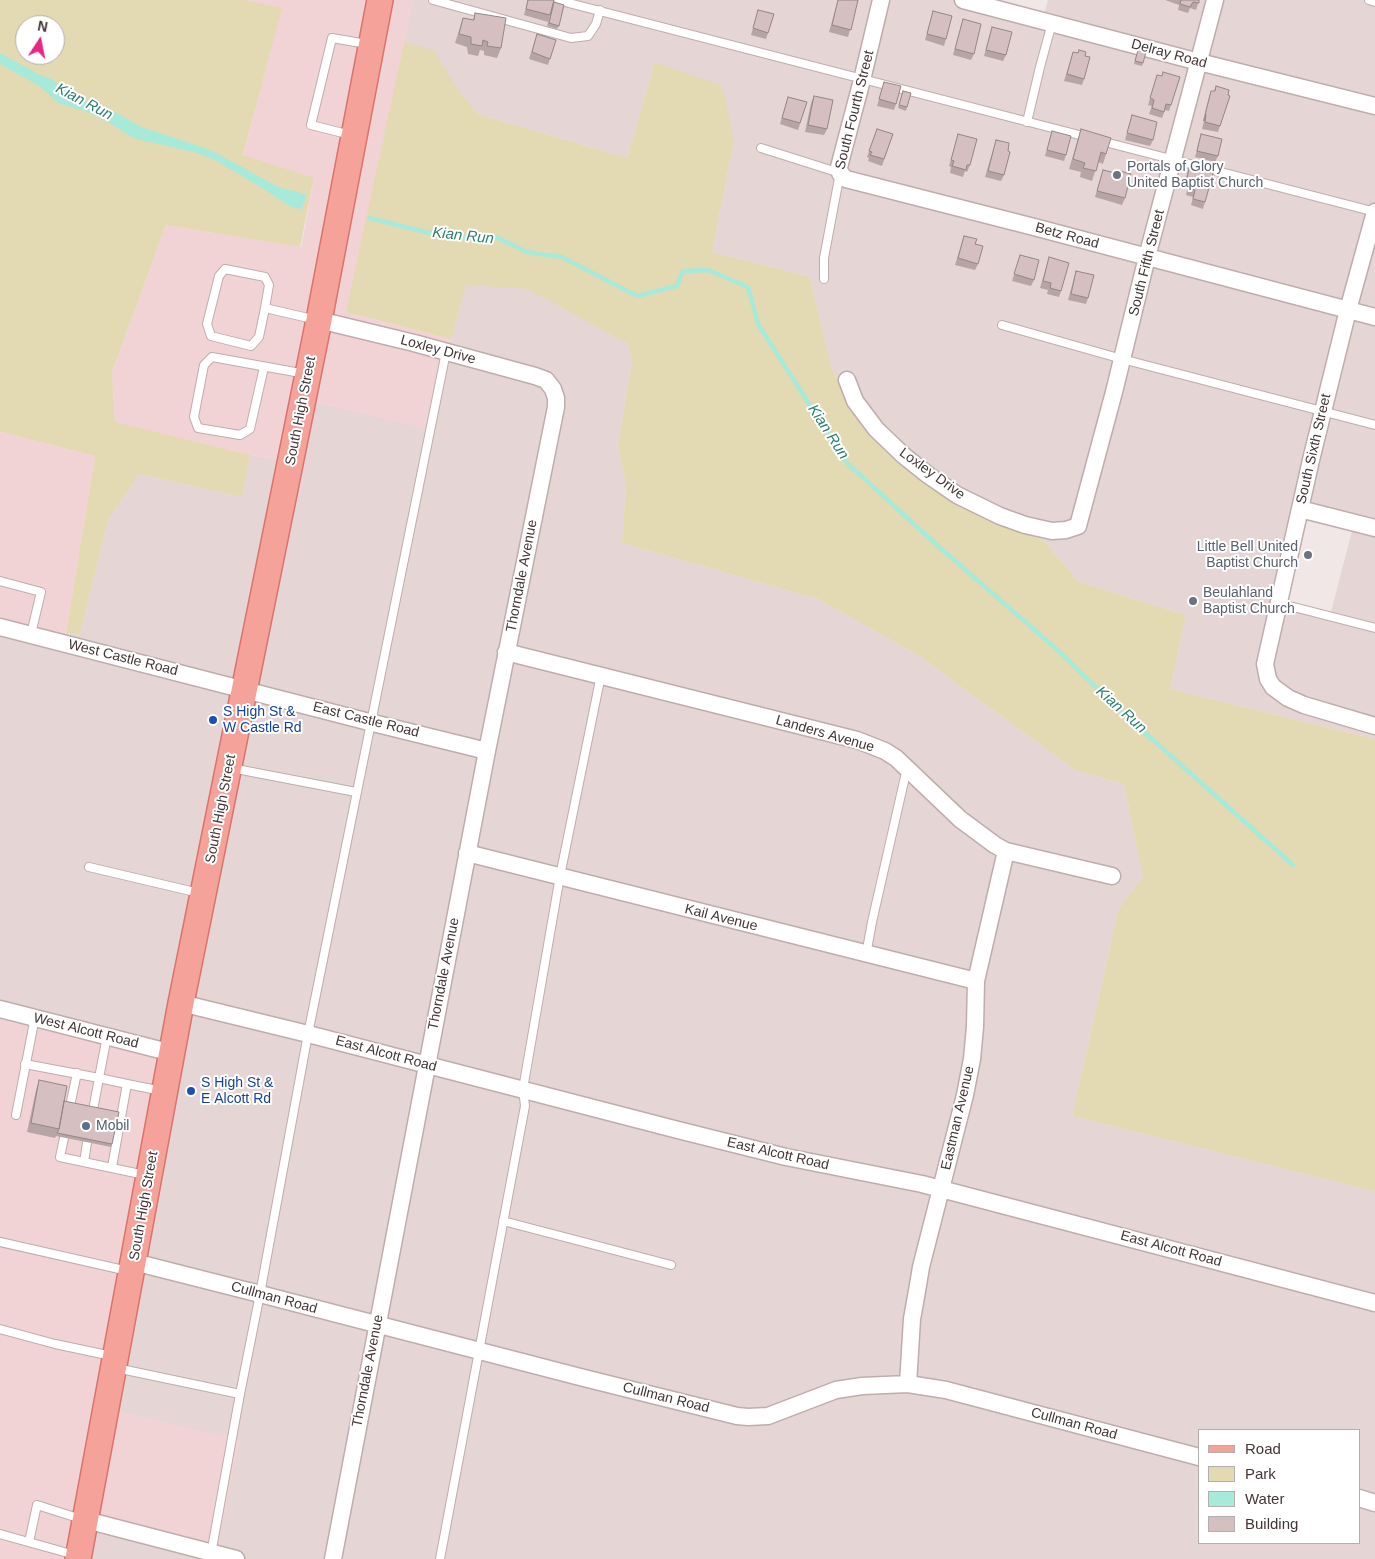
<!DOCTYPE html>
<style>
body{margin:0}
#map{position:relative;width:1375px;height:1559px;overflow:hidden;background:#f1e7e6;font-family:Helvetica,sans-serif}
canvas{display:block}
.legend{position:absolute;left:1198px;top:1429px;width:162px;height:115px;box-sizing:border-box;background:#fff;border:1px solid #b4afaf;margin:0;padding:6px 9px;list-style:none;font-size:15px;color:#443636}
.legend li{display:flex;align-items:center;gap:10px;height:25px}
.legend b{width:25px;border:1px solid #b4afaf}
.north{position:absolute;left:15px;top:15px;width:50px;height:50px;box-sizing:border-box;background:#fff;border:1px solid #b4afaf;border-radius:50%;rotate:11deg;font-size:14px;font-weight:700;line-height:20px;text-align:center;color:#443636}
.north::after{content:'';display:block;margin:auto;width:18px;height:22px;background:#e82785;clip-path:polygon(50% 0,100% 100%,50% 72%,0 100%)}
</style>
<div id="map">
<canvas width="1375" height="1559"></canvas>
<ul class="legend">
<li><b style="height:6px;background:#f5a29b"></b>Road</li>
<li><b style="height:14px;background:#e3d9b2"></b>Park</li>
<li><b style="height:14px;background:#a7eada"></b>Water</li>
<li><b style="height:14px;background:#d5bfc0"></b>Building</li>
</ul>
<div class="north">N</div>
</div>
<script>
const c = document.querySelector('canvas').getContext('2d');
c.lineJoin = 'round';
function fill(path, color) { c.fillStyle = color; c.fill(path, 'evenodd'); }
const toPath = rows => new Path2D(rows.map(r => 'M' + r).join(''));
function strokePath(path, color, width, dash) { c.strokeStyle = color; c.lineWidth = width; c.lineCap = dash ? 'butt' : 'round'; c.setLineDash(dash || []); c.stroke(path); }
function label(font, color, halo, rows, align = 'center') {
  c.font = font + ' Helvetica,sans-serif'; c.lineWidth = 4; c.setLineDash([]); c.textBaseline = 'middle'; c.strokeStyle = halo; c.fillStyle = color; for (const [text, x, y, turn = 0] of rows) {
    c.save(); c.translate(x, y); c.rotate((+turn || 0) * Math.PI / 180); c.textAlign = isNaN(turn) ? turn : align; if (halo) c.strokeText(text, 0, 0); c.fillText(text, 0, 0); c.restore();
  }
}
fill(toPath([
 [413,0,989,0,1044,15,1048,0,1375,0,1375,739,1170,689,1186,615,1079,582,1044,541,969,509,854,413,831,367,810,277,712,252,734,141,655,62,627,158,478,114,459,91,404,42],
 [1305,514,1353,527,1331,612,1283,600],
 [466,284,529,289,628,344,632,361,618,445,626,484,622,543,818,599,918,655,1075,770,1124,784,1143,877,1119,908,1072,1116,1375,1191,1375,1559,85,1559,92,1528,240,1441,113,1410,0,1004,0,634,61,649,66,633,80,635,108,520,139,474,242,497,250,455,283,460,296,398,432,429,451,339],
 [1199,1430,1359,1430,1359,1543,1199,1543]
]), '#e5d5d5');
fill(toPath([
 [245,0,413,0,347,312,451,339,432,430,297,398,283,460,250,455,115,423,112,372,166,225,301,247,314,179,243,156,281,9],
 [0,432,95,456,66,633,61,649,0,634],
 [0,1004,181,1050,113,1410,240,1440,215,1559,92,1528,85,1559,0,1559]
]), '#f2d3d5');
fill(toPath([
 [0,0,245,0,282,8,243,155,314,178,300,247,166,225,112,372,115,422,250,455,242,497,139,474,108,520,80,635,66,633,95,456,0,432],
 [25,25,55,25,55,55,25,55],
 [404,42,433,50,459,91,478,114,627,158,655,62,722,86,734,141,712,252,810,277,831,367,854,413,969,509,1044,541,1079,582,1186,615,1170,689,1375,739,1375,1191,1072,1116,1119,908,1143,877,1124,784,1075,770,918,655,818,599,622,543,626,484,618,445,632,361,628,344,528,289,466,285,451,339,346,312]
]), '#e3d9b2');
fill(toPath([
 [0,53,40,75,54,80,58,86,78,98,112,110,139,126,213,151,278,187,305,194,306,197,302,209,291,207,262,188,215,160,197,153,133,138,108,122,85,111,58,103,41,87,0,64]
]), '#a7eada');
strokePath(toPath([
 [369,218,446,237,496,237,527,252,562,257,637,296,677,286,683,271,708,270,748,287,758,324,847,463,938,546,1052,645,1123,713,1293,865]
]), '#a7eada', 4.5);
const lane = toPath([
 [433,0,571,38,588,36,596,24,600,10],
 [557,0,1087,137],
 [1369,0,1375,2],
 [1027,122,1040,67,1052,23],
 [351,135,311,125,332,38,367,44],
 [1101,141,1375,212],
 [761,148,840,173,824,258,824,279],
 [265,308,259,337,251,346,211,336,207,324,219,276,225,269,265,277,269,285,265,308,317,320],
 [1002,325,1122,359,1375,425],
 [264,367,250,429,240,435,198,428,194,417,204,365,212,357,306,374],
 [0,581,41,592,31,634],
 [1278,603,1375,628],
 [231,768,356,792],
 [89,867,199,893],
 [866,955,872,922,907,768],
 [107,1036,99,1078,127,1084],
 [25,1064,99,1078,93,1110],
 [70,1106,77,1073],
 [16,1115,35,1017],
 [64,1138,60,1157,145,1175],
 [84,1162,87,1143],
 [112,1167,127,1084,162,1091],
 [503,1221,671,1265],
 [0,1242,128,1271],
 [0,1329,55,1344,112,1356],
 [116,1368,240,1394,260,1294,308,1034,446,352],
 [0,1534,75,1555],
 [29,1542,37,1505,81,1519],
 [211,1554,240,1394],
 [440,1559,525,1106,523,1089,560,876,601,675]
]);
const street = toPath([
 [881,0,862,80,839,167,840,173,846,179,1034,227,1375,317],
 [963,0,1199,62,1375,106],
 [1375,212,1348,310,1311,460,1265,664,1268,679,1273,687,1288,698,1304,705,1375,726],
 [319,320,414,343,535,376,546,380,553,389,556,398,556,407,487,751,333,1559],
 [847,380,855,401,876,429,903,455,928,475,957,495,1000,516,1025,525,1052,531,1066,530,1078,526,1114,392,1147,257,1215,0],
 [1300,509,1375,528],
 [0,627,373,723,487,751],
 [506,652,857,740,885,751,896,758,960,819,995,845,1006,851,1112,876],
 [467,853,976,981],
 [181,1003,308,1034,678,1130,786,1157,922,1184,1375,1303],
 [0,1009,172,1053],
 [134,1262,260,1294,584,1378,737,1416,748,1417,768,1416,836,1390,862,1386,908,1384,946,1390,1199,1457],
 [908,1384,912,1319,917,1291,921,1267,965,1095,972,1059,975,1027,976,981,1006,851],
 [1359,1498,1375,1503],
 [86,1520,236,1559]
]);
const primary = toPath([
 [78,1559,181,1003,319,320,380,0]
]);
strokePath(lane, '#bfadac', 10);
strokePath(street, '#bfadac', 19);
strokePath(primary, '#d9736c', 28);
strokePath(lane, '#fff', 8);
strokePath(street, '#fff', 16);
strokePath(primary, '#f5a29b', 25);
fill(toPath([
 [528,0,554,0,548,22,524,15],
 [838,0,858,0,848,37,829,32],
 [1165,0,1199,0,1196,10,1190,8,1188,13,1178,10,1179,5],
 [553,6,559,26,557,29,547,26],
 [758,10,768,33,766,39,751,35],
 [933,11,946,39,944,46,925,40],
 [475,13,501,48,497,58,484,55,484,51,480,50,478,56,468,54,467,47,455,43,463,18,473,20],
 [963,19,974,54,971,60,953,55],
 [992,27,1006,55,1003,61,984,56],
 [537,34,556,40,548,65,529,59],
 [1138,50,1143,63,1142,66,1134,64],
 [1073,52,1085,56,1084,79,1082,85,1064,81],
 [1157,75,1171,105,1169,111,1165,110,1162,118,1149,114,1152,106,1148,105],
 [884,82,896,104,894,110,877,106],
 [1216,86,1220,126,1218,132,1202,129,1204,121,1203,121,1209,97,1211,91,1214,91],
 [903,91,907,107,906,111,898,108],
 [814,96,827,129,824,135,805,132,811,103],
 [788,97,807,102,798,130,780,124],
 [1132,115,1153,140,1150,146,1125,140],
 [877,129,893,134,882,166,868,161,869,158,867,157],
 [1081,129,1106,154,1103,164,1098,162,1092,181,1080,177,1081,172,1069,169],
 [1052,131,1066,155,1064,161,1045,156],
 [958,134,970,165,967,172,965,171,963,177,950,173,951,167,949,166],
 [1201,134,1218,156,1215,162,1195,157],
 [996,140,1008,151,1004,175,1001,181,985,177],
 [1190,164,1205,202,1203,209,1191,205,1193,197,1186,195,1188,185,1184,184],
 [1103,170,1125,198,1122,205,1095,197],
 [964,236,975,244,978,264,975,270,955,265],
 [1020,255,1034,280,1031,286,1012,281],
 [1049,257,1061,291,1059,297,1047,294,1048,290,1040,288],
 [1076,271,1088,298,1086,304,1068,300],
 [39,1080,64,1101,112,1144,111,1147,56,1136,55,1138,27,1132,36,1090]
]), '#b7a4a5');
fill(toPath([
 [1206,114,1204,121,1203,121,1205,115]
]), '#958686');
const building = toPath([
 [528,0,554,0,550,15,526,9,528,0],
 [838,0,858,0,851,30,832,25,838,0],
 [1181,0,1199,0,1199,3,1193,2,1190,7,1180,4,1181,0],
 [554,2,564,5,559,26,549,23,554,2],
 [758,10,774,14,768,33,753,28,758,10],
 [933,11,952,16,946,39,927,34,933,11],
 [475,13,506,18,501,48,487,46,488,42,483,40,482,46,471,44,471,37,459,34,463,18,474,20,475,13],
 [963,19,981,24,974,54,955,49,963,19],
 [992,27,1012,32,1006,55,986,50,992,27],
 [537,34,556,40,550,59,532,52,537,34],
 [1079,50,1086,52,1085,56,1090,57,1084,79,1067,74,1073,52,1078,53,1079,50],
 [1138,50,1146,52,1143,63,1135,61,1138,50],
 [1163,72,1180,77,1171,105,1166,104,1164,112,1152,108,1154,100,1150,98,1157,75,1162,76,1163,72],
 [884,82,901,86,896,104,879,99,884,82],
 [1216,86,1229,90,1228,95,1230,96,1220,126,1205,122,1206,114,1205,115,1211,91,1215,91,1216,86],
 [903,91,911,93,907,107,899,105,903,91],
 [814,96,833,100,827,129,808,125,814,96],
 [788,97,807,102,800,123,782,118,788,97],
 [1132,115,1157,122,1153,140,1127,133,1132,115],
 [877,129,893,134,884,159,870,155,872,152,869,151,877,129],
 [1081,129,1111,138,1106,154,1101,152,1096,171,1083,168,1085,163,1073,159,1081,129],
 [1052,131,1071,136,1066,155,1047,150,1052,131],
 [958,134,977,139,970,165,967,165,966,170,952,166,954,161,951,160,958,134],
 [1201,134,1222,139,1218,156,1197,151,1201,134],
 [996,140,1009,143,1008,151,1010,152,1004,175,988,171,996,140],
 [1190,164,1214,170,1205,202,1193,199,1195,190,1188,188,1191,179,1187,178,1190,164],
 [1103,170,1119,174,1120,171,1131,174,1125,198,1097,191,1103,170],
 [964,236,977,239,975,244,983,246,978,264,958,258,964,236],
 [1020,255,1039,260,1034,280,1014,274,1020,255],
 [1049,257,1069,263,1061,291,1050,288,1051,283,1043,281,1049,257],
 [1076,271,1094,275,1088,298,1071,294,1076,271],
 [39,1080,67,1086,59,1129,31,1123,39,1080],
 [64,1101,119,1112,112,1144,57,1133,59,1129,64,1101]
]);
fill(building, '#d5bfc0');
strokePath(building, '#958686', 1);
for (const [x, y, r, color] of [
 [1117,175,5,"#6b7280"],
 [1308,555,5,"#6b7280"],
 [1193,601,5,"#6b7280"],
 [213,720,5,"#1a4fb4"],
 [191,1091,5,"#1a4fb4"],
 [86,1126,5,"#5c6f8a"]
]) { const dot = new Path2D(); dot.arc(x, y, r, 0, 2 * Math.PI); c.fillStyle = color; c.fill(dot); strokePath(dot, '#fff', 2); }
label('14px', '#443636', '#fff', [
 ["Delray Road",1169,54,15],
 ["South Fourth Street",855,110,-76],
 ["Betz Road",1067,236,15],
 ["South Fifth Street",1147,263,-76],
 ["Loxley Drive",438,350,15],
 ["South High Street",301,411,-79],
 ["South Sixth Street",1314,449,-77],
 ["Loxley Drive",932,474,36],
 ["Thorndale Avenue",522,576,-79],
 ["West Castle Road",123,658,14],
 ["East Castle Road",366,720,14],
 ["Landers Avenue",825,734,16],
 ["South High Street",221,809,-79],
 ["Kail Avenue",721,918,14],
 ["Thorndale Avenue",444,974,-79],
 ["West Alcott Road",86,1031,14],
 ["East Alcott Road",386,1054,15],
 ["Eastman Avenue",958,1118,-77],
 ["East Alcott Road",778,1154,13],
 ["South High Street",144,1206,-80],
 ["East Alcott Road",1171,1249,15],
 ["Cullman Road",274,1298,15],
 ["Thorndale Avenue",368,1371,-79],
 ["Cullman Road",666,1398,14],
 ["Cullman Road",1074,1424,15]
]);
label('14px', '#5b616d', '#fff', [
 ["Portals of Glory",1127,167],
 ["United Baptist Church",1127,183],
 ["Little Bell United",1298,547,"right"],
 ["Baptist Church",1298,563,"right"],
 ["Beulahland",1203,593],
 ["Baptist Church",1203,609]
], 'left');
label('14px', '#164399', '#fff', [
 ["S High St &",223,712],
 ["W Castle Rd",223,728],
 ["S High St &",201,1083],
 ["E Alcott Rd",201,1099]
], 'left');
label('14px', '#4e5e75', '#fff', [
 ["Mobil",96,1126]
], 'left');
label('italic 15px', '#2e816f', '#fff', [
 ["Kian Run",84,102,28],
 ["Kian Run",463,236,6],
 ["Kian Run",828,432,57],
 ["Kian Run",1121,710,42]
]);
</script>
